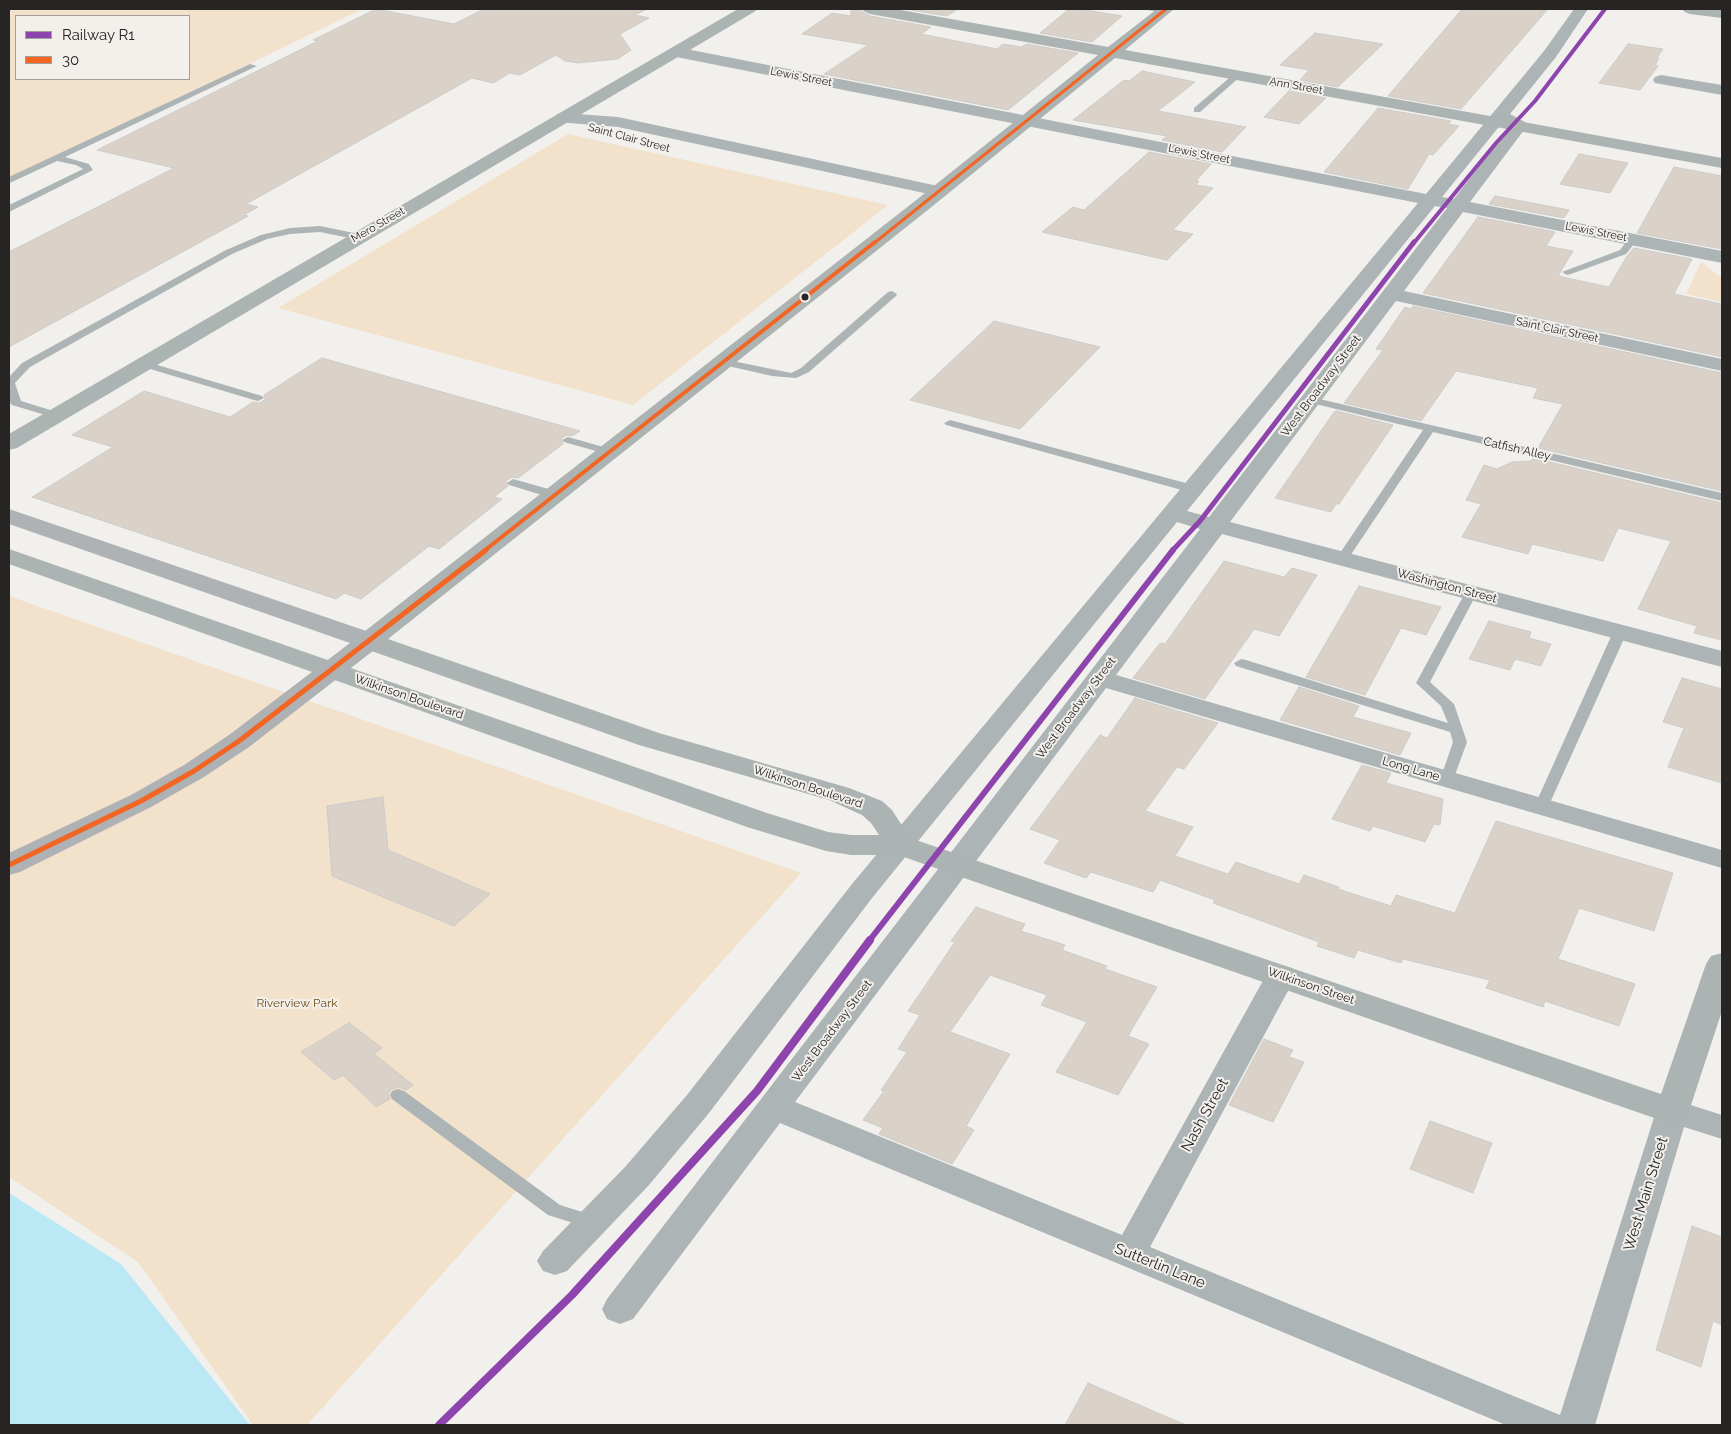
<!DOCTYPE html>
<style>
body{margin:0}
#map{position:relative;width:1731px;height:1434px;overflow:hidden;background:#f2f0ed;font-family:Raleway,sans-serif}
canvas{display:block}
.frame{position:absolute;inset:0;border:10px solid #262524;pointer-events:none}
.legend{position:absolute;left:15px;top:15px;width:175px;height:65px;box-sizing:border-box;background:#f3f0ec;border:1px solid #a19f9c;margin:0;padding:6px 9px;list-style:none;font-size:15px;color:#262524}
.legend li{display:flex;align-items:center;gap:10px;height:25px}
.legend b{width:25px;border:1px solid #a19f9c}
</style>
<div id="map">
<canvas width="1731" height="1434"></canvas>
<div class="frame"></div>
<ul class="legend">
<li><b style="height:6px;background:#8e44ad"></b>Railway R1</li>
<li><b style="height:6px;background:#f26522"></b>30</li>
</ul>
</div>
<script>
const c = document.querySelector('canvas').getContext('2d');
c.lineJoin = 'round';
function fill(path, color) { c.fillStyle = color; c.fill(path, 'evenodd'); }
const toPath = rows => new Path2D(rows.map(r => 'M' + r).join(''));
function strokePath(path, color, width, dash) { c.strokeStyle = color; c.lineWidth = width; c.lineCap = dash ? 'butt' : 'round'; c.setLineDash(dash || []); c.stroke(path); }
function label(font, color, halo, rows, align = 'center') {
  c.font = font + ' Raleway,sans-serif'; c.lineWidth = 4; c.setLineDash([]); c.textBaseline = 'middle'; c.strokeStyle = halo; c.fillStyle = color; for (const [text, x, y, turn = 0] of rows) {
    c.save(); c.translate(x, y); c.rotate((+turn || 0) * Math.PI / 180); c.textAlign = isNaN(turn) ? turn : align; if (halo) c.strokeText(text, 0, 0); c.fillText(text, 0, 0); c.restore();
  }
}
fill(toPath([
 [9,9,362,9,9,181],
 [16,16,189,16,189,79,16,79],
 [568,134,888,205,633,405,278,308],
 [1701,262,1718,275,1722,276,1722,302,1686,294],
 [9,596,801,873,307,1425,253,1425,138,1262,9,1177]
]), '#f2e1cb');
fill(toPath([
 [9,1193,121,1264,250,1425,9,1425]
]), '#bae9f5');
const building = toPath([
 [376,9,454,24,484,9,647,9,635,15,649,18,620,34,631,50,618,59,578,63,565,61,556,55,520,75,510,73,493,83,472,78,246,204,258,207,244,215,248,216,9,347,9,252,174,168,97,150,318,41,313,40,376,9],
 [851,9,860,9,864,13,870,16,931,27,921,34,997,49,1003,44,1022,47,1026,44,1078,53,1008,110,824,74,868,45,802,34,832,13,851,16,851,9],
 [904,9,958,9,947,16,904,9],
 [1069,9,1079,9,1122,16,1092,42,1040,33,1069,9],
 [1462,9,1548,9,1461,109,1388,96,1462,9],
 [1315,33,1383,44,1338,87,1300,80,1309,70,1280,65,1315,33],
 [1628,44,1663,49,1657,58,1659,58,1655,65,1658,66,1640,90,1599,83,1628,44],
 [1142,71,1195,82,1158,111,1246,127,1222,152,1162,140,1167,136,1073,120,1124,80,1129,81,1142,71],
 [1289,91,1326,98,1299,124,1264,117,1289,91],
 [1378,108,1451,121,1448,124,1459,126,1433,155,1429,154,1408,189,1324,172,1378,108],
 [1149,152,1211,164,1196,181,1199,181,1196,185,1213,188,1173,230,1193,234,1167,260,1042,232,1073,207,1084,210,1149,152],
 [1579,154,1628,163,1610,193,1560,184,1579,154],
 [1674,167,1722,176,1722,249,1637,233,1674,167],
 [1495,196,1569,210,1564,218,1489,204,1495,196],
 [1478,217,1555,232,1546,246,1573,251,1558,276,1609,287,1627,256,1634,248,1692,259,1674,294,1722,304,1722,357,1423,293,1478,217],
 [1413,306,1722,373,1722,491,1538,448,1563,404,1533,398,1538,388,1456,371,1421,421,1344,403,1383,350,1376,349,1405,307,1411,309,1413,306],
 [994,321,1100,347,1020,429,910,400,994,321],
 [322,358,580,431,572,436,567,435,561,438,563,444,518,478,512,477,506,481,508,486,494,497,502,499,439,549,429,546,361,599,344,593,336,599,32,497,113,447,72,435,144,391,230,417,253,402,259,403,265,400,264,395,322,358],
 [1337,411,1393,425,1339,504,1336,504,1331,512,1275,498,1334,412,1337,411],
 [1533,458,1722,503,1722,640,1694,633,1697,626,1638,609,1671,541,1618,528,1603,561,1532,544,1528,554,1462,537,1481,504,1466,500,1484,465,1497,469,1512,462,1531,461,1533,458],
 [1224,561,1284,577,1292,568,1317,575,1279,636,1254,629,1205,699,1133,678,1160,643,1165,644,1224,561],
 [1359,586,1441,607,1426,635,1401,628,1365,695,1306,677,1359,586],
 [1489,621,1531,632,1529,638,1551,644,1541,666,1515,659,1510,670,1469,659,1489,621],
 [1682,678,1722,689,1722,783,1668,767,1684,728,1663,722,1682,678],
 [1299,687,1359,706,1353,717,1411,733,1400,755,1280,720,1299,687],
 [1135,698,1218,723,1184,769,1177,767,1145,811,1193,827,1175,856,1228,874,1236,862,1299,884,1304,875,1339,887,1338,889,1391,906,1396,895,1455,913,1496,821,1673,873,1654,931,1579,908,1558,959,1635,984,1619,1026,1545,1001,1543,1007,1486,988,1490,980,1403,959,1401,963,1358,950,1354,958,1317,946,1319,942,1213,903,1215,900,1160,880,1153,892,1091,872,1086,878,1044,863,1060,840,1030,829,1100,735,1107,738,1135,698],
 [1362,765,1391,773,1386,783,1443,799,1440,825,1434,824,1425,842,1373,826,1370,831,1332,819,1362,765],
 [383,797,388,850,490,894,454,926,332,876,327,806,383,797],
 [976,907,1025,924,1021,931,1065,945,1062,950,1107,966,1105,969,1157,987,1128,1036,1149,1044,1118,1095,1056,1072,1087,1022,1041,1005,1047,995,990,975,950,1032,1010,1054,966,1126,974,1130,952,1164,879,1134,883,1128,863,1120,884,1091,881,1090,907,1052,898,1049,920,1015,908,1011,955,942,951,941,976,907],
 [349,1023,382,1048,374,1054,413,1085,406,1090,399,1087,391,1089,388,1094,390,1099,376,1107,343,1075,334,1080,301,1052,349,1023],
 [1264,1039,1293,1050,1289,1057,1304,1062,1273,1122,1229,1105,1264,1039],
 [1430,1121,1492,1143,1473,1193,1410,1169,1430,1121],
 [1692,1226,1722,1237,1722,1325,1713,1321,1701,1367,1656,1350,1692,1226],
 [1088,1383,1186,1425,1065,1425,1088,1383]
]);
fill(building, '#dad2c8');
strokePath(building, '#cccbc9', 1);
fill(toPath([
 [1143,9,1163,9,1167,11,1163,13,1143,9],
 [250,64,257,66,65,157,89,164,93,170,9,212,9,205,83,169,76,165,57,161,12,182,9,183,9,177,250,64],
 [1235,73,1242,75,1200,112,1194,112,1194,108,1235,73],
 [320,226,359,234,364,237,359,240,320,232,290,234,267,239,232,254,30,367,15,383,21,401,60,413,62,415,60,417,52,417,12,405,10,403,9,377,22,363,226,250,261,235,290,228,320,226],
 [1633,236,1638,239,1626,254,1571,274,1567,275,1562,272,1620,250,1630,237,1633,236],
 [892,291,897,294,896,296,809,372,796,378,772,376,719,364,718,362,723,359,791,373,801,368,888,292,892,291],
 [144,361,262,396,264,398,258,401,254,400,140,366,139,364,140,362,144,361],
 [1311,397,1722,493,1722,501,1433,432,1346,562,1338,562,1336,559,1423,430,1307,402,1305,400,1307,398,1311,397],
 [950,420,1197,486,1199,489,1193,493,1189,492,946,425,944,423,950,420],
 [568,437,614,450,616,452,610,455,564,442,562,440,568,437],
 [513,479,559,492,561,495,555,499,509,485,507,483,513,479],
 [1471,589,1477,593,1430,682,1454,704,1467,742,1452,783,1447,784,1442,783,1440,780,1453,742,1450,732,1236,666,1234,663,1241,659,1246,660,1448,723,1441,706,1416,683,1465,593,1471,589],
 [1620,628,1627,632,1549,805,1547,808,1537,808,1535,805,1613,632,1620,628],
 [398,1089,404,1091,560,1205,598,1217,601,1222,598,1227,592,1229,548,1215,392,1099,390,1095,392,1091,398,1089]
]), '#adb4b6');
fill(toPath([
 [1574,9,1588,9,1556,57,1510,114,1525,122,1527,126,1470,202,1722,251,1722,263,1463,212,1404,291,1722,359,1722,371,1396,301,1230,522,1722,651,1722,667,1222,534,1116,675,1722,850,1722,868,1106,688,795,1102,1122,1235,1270,968,1281,965,1292,968,1296,976,1150,1247,1560,1415,1656,1111,1660,1102,1672,1099,1722,1115,1722,1139,1684,1127,1595,1425,1506,1425,780,1123,633,1319,620,1324,607,1319,602,1309,607,1299,1200,529,1177,522,872,898,709,1113,649,1185,567,1271,555,1275,543,1271,537,1261,543,1251,625,1167,687,1095,852,884,1418,203,676,57,671,55,668,52,671,49,676,47,1426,194,1544,51,1574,9],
 [1502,123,1509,127,1454,199,1442,197,1502,123],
 [1435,206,1447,208,1209,517,1187,511,1435,206],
 [1661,75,1722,85,1722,95,1655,83,1653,80,1655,77,1661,75],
 [563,113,618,117,938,186,944,187,947,191,944,195,938,196,618,127,557,122,555,118,557,114,563,113]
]), '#adb4b6');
fill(toPath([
 [738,9,757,9,754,12,17,448,9,450,9,434,738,9],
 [862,9,895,9,1108,47,1157,9,1174,9,1125,50,1722,158,1722,168,1115,58,929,209,388,639,659,733,849,788,882,801,892,810,910,838,1661,1094,1706,964,1711,956,1722,953,1722,1011,1689,1111,1684,1120,1672,1124,1660,1120,898,855,851,855,826,851,747,827,9,564,9,549,767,813,828,832,851,835,879,835,871,823,862,815,829,800,639,745,360,647,356,641,360,635,915,201,1098,55,870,14,865,12,862,9],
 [1682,9,1722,9,1722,18,1690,14,1685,12,1682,9]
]), '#acb3b3');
fill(toPath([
 [9,509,378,635,382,641,378,647,249,747,204,777,151,807,20,872,9,875,9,853,131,795,184,765,229,735,350,643,9,524,9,509]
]), '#aeb2b4');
strokePath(toPath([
 [873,244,1166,9]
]), '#f26522', 3);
strokePath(toPath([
 [484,551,875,242]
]), '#f26522', 4);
strokePath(toPath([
 [9,865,141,801,194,771,239,741,486,550]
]), '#f26522', 5);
strokePath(toPath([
 [1413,244,1496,143,1535,101,1605,9]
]), '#8e44ad', 4);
strokePath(toPath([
 [1172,551,1200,521,1414,242]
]), '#8e44ad', 5);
strokePath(toPath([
 [869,941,1173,550]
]), '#8e44ad', 6);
strokePath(toPath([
 [439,1425,572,1295,757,1091,870,940]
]), '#8e44ad', 8);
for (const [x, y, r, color] of [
 [805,297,4.5,"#262524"]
]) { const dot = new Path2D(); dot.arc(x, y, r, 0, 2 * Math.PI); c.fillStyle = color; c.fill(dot); strokePath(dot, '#f3f0ec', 2); }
label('11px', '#262524', '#f3f0ec', [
 ["Lewis Street",801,77,11],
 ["Ann Street",1296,86,10],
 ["Saint Clair Street",629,138,15],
 ["Lewis Street",1199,154,11],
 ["Mero Street",378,225,-30],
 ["Lewis Street",1596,232,11],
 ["Saint Clair Street",1557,330,12]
]);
label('12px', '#262524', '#f3f0ec', [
 ["West Broadway Street",1321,386,-53],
 ["Catfish Alley",1517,449,13],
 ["Washington Street",1447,586,15],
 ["Wilkinson Boulevard",409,697,19],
 ["West Broadway Street",1076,708,-53],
 ["Long Lane",1411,769,16],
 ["Wilkinson Boulevard",808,787,18],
 ["Wilkinson Street",1311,986,19],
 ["West Broadway Street",832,1031,-53]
]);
label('12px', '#6e4b16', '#f3f0ec', [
 ["Riverview Park",297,1003]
]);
label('15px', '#262524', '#f3f0ec', [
 ["Nash Street",1205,1115,-61],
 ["West Main Street",1646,1194,-73],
 ["Sutterlin Lane",1160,1266,22]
]);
</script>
